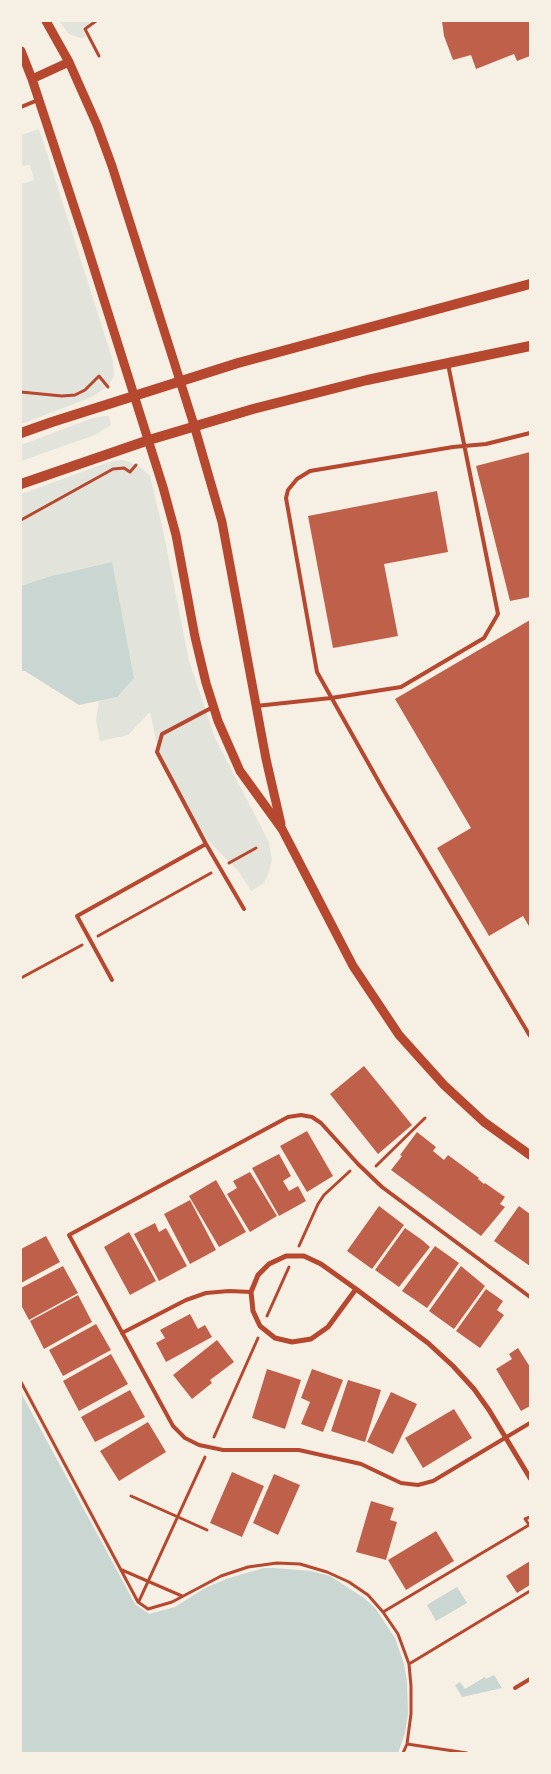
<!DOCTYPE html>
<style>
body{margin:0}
#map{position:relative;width:551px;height:1774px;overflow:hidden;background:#f6efe4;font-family:Commissioner,sans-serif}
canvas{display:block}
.frame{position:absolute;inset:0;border:22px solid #f6efe4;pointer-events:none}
</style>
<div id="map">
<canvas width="551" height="1774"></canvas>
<div class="frame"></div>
</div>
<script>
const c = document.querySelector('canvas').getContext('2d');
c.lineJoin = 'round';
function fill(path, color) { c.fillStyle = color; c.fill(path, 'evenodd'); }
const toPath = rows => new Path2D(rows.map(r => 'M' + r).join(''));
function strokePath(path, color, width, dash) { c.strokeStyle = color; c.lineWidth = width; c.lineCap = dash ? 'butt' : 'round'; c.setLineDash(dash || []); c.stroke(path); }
fill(toPath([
 [59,21,92,21,82,28,86,37,81,38,69,34],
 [39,129,113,361,114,376,108,386,92,397,21,424,21,184,34,180,30,165,21,166,21,135],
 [104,416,109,416,111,425,95,435,21,461,21,445,90,419],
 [124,460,139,466,150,476,163,530,189,661,215,738,269,842,272,860,269,872,264,883,251,891,239,872,206,838,162,767,150,712,128,735,100,741,96,720,99,701,117,697,112,562,51,576,21,586,21,494,112,461]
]), '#e2e4dc');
fill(toPath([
 [112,562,134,678,117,697,79,705,25,671,21,671,21,586,51,576],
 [21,1393,135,1604,149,1614,175,1607,205,1588,229,1578,264,1568,274,1568,311,1571,330,1576,364,1598,375,1608,395,1638,404,1664,407,1682,408,1714,405,1733,398,1753,21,1753],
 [457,1587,467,1603,436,1621,427,1605],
 [494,1675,502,1688,462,1697,455,1685,460,1682,465,1689,485,1677,486,1679]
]), '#c9d6d2');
fill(toPath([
 [442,21,530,21,530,56,517,61,514,54,476,69,471,55,453,60,444,36],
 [530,452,530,597,510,601,476,466],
 [437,491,448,552,384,564,398,636,333,648,308,516],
 [530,620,530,928,523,916,489,936,437,848,471,828,395,699],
 [364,1066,412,1125,378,1154,330,1094],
 [307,1131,333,1176,307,1192,280,1146],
 [417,1132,436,1147,433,1151,444,1160,448,1155,479,1178,478,1179,484,1184,485,1183,505,1197,500,1204,505,1207,481,1236,391,1170,402,1156,400,1155],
 [279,1154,291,1176,283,1181,289,1191,298,1186,306,1201,279,1216,252,1168],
 [250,1172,277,1216,250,1232,227,1194,237,1188,233,1181],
 [216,1180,246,1232,219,1247,189,1196],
 [190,1200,216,1250,190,1264,164,1214],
 [379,1206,404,1225,372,1269,347,1251],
 [519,1206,530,1214,530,1266,494,1241],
 [155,1223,159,1232,166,1228,187,1266,159,1281,134,1234],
 [405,1228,422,1240,430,1247,399,1287,375,1270],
 [129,1232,156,1281,130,1295,104,1247],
 [46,1236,60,1262,21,1283,21,1249],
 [435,1246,459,1263,427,1308,402,1291],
 [63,1266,78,1293,29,1320,21,1305,21,1288],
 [461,1266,485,1286,454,1329,429,1311],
 [486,1289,503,1301,497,1310,504,1315,480,1348,456,1331],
 [78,1295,92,1322,44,1349,30,1321],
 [190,1314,198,1329,205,1325,212,1337,166,1362,156,1343,165,1338,160,1330],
 [96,1324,111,1350,63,1376,49,1350],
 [217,1340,234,1362,210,1380,212,1383,192,1399,173,1375],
 [518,1348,530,1367,530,1406,521,1411,496,1369,512,1359,509,1354],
 [111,1354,128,1384,79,1411,63,1381],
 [267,1369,301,1380,285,1429,252,1418],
 [312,1369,343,1380,323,1432,301,1424,310,1402,301,1398],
 [348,1380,381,1390,365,1442,331,1431],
 [130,1390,145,1417,95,1442,81,1417],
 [391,1392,417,1404,393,1454,367,1442],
 [454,1409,472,1438,423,1468,405,1438],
 [148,1422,166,1452,119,1481,100,1451],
 [232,1472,264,1486,242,1537,210,1523],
 [274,1474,300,1485,278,1535,253,1523],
 [371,1501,394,1508,390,1520,397,1522,386,1560,356,1552],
 [436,1531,454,1561,406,1590,388,1560],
 [530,1561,530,1585,517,1593,506,1576]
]), '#bf614a');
strokePath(toPath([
 [96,21,85,29,99,56],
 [21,392,62,396,75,395,85,390,99,376,108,387],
 [21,520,113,469,124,468,130,472,136,465],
 [229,863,256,848],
 [98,936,211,873],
 [21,978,82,945],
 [376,1166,425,1118],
 [299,1246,318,1204,324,1195,350,1171],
 [267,1316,289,1267],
 [21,1382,138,1602,148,1609,172,1602,221,1576,248,1567,277,1563,300,1564,327,1572,349,1582,368,1595,383,1612,398,1634,409,1664,411,1686,411,1714,407,1744,403,1753],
 [214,1437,258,1338],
 [131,1496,207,1530],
 [530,1517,525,1519,530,1526],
 [122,1570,182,1596],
 [139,1601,205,1457],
 [383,1612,529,1525],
 [409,1664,530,1591],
 [407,1744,467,1753]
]), '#b5482f', 3);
strokePath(toPath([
 [21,107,38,100],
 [530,433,486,444,453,447,310,471,297,479,288,490,286,498,317,672,384,791,530,1036],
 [256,706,331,698,401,687,484,638,498,614,448,364],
 [213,707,162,734,157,752,206,844,244,909],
 [112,980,77,916,206,844],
 [530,1297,382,1187,358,1164,321,1123,312,1117,301,1115,288,1117,69,1235,173,1426,185,1438,199,1445,223,1450,299,1450,361,1464,401,1483,418,1485,433,1481,530,1423],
 [122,1333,186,1300,206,1293,229,1291,251,1292],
 [515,1688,530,1679]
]), '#b5482f', 4);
strokePath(toPath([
 [356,1289,328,1327,311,1339,292,1342,275,1338,260,1326,253,1311,251,1292,258,1275,269,1264,286,1256,304,1256,321,1264,356,1289,428,1343,453,1366,474,1389,489,1410,530,1478]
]), '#b5482f', 5);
strokePath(toPath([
 [46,21,69,62,97,125,112,166,194,425,222,522,266,759,281,824],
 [21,51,32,79,86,243,163,487,176,535,195,637,206,683,218,721,240,771,282,829,353,966,399,1035,444,1085,484,1122,530,1155],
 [32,79,69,62]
]), '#b5482f', 9);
strokePath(toPath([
 [21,433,52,422,238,363,530,284],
 [21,484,149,440,253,409,367,380,530,346]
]), '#b5482f', 10);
</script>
